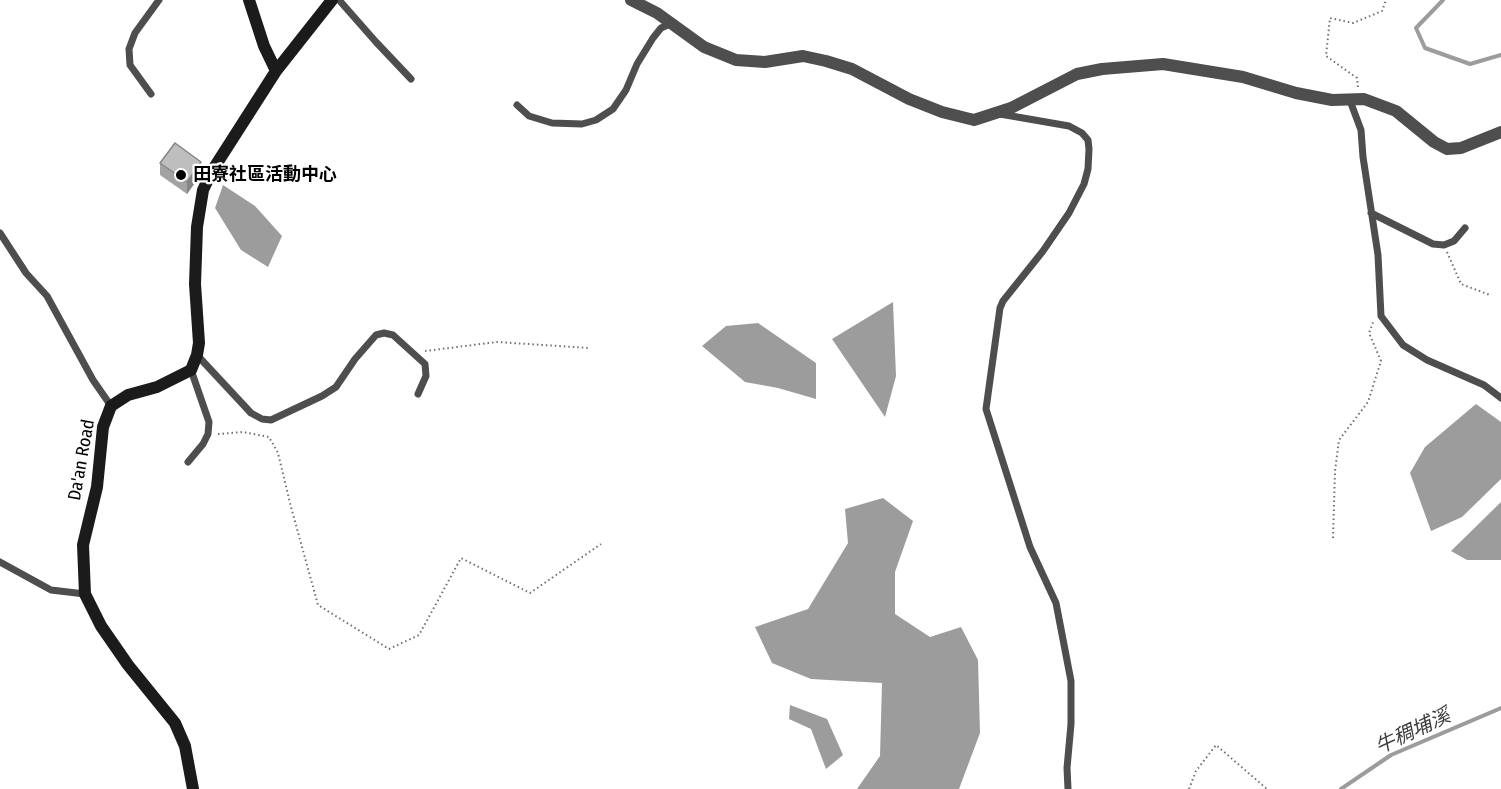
<!DOCTYPE html>
<meta charset="utf-8">
<style>
body{margin:0}
canvas{display:block;background:#fff}
</style>
<canvas width="1501" height="789"></canvas>
<script>
const c = document.querySelector('canvas').getContext('2d');
c.lineJoin = 'round';
function fill(path, color) { c.fillStyle = color; c.fill(path, 'evenodd'); }
const toPath = rows => new Path2D(rows.map(r => 'M' + r).join(''));
function strokePath(path, color, width, dash) { c.strokeStyle = color; c.lineWidth = width; c.lineCap = dash ? 'butt' : 'round'; c.setLineDash(dash || []); c.stroke(path); }
function label(font, color, halo, rows, align = 'center') {
  c.font = font + ' "Fira Sans Condensed","Noto Sans TC",sans-serif'; c.lineWidth = 4.5; c.setLineDash([]); c.textBaseline = 'middle'; c.strokeStyle = halo; c.fillStyle = color; for (const [text, x, y, turn = 0] of rows) {
    c.save(); c.translate(x, y); c.rotate((+turn || 0) * Math.PI / 180); c.textAlign = isNaN(turn) ? turn : align; if (halo) c.strokeText(text, 0, 0); c.fillText(text, 0, 0); c.restore();
  }
}
fill(toPath([
 [223,185,255,206,282,236,268,267,241,250,215,208],
 [893,302,896,376,885,417,832,339],
 [758,323,816,363,816,399,778,388,745,382,702,346,726,326],
 [1476,404,1501,422,1501,479,1462,517,1431,531,1410,473,1425,447],
 [883,498,913,521,895,572,895,614,930,637,961,627,978,660,980,733,959,789,857,789,880,756,882,683,811,679,772,663,755,627,808,609,848,543,845,509],
 [1501,502,1501,560,1467,560,1451,551],
 [790,705,827,719,843,755,826,769,811,729,789,719]
]), '#9c9c9c');
strokePath(toPath([
 [1443,0,1416,28,1425,48,1470,64,1501,55],
 [1341,789,1391,755,1501,708]
]), '#9c9c9c', 4);
strokePath(toPath([
 [1358,87,1357,78,1326,56,1330,18,1353,23,1382,11,1386,0],
 [1447,252,1461,284,1490,295],
 [425,351,497,342,589,348],
 [218,434,243,432,269,437,278,453,291,507,318,605,389,649,419,635,461,558,530,593,601,544],
 [1333,538,1335,471,1339,440,1368,402,1381,361,1369,333,1374,320],
 [1189,789,1196,771,1216,745,1267,789]
]), '#707070', 2, [1.5, 3]);
strokePath(toPath([
 [339,0,376,42,411,79],
 [151,94,130,65,129,49,135,33,159,0],
 [1349,98,1361,130,1363,157,1378,255,1381,316,1403,345,1427,360,1484,385,1501,398],
 [517,105,529,116,552,123,582,124,596,120,613,109,626,90,637,64,653,38,661,28,670,24],
 [1000,114,1069,126,1082,133,1088,140,1089,149,1088,169,1084,184,1069,213,1043,251,1003,301,1000,308,986,409,1030,547,1056,603,1071,681,1071,724,1067,768,1068,789],
 [1371,213,1433,244,1444,245,1454,241,1465,228],
 [0,233,26,273,47,296,93,380,111,406],
 [197,355,251,413,262,419,271,420,322,396,336,387,355,359,376,335,384,333,393,335,425,364,426,376,418,394],
 [188,462,203,444,208,434,209,422,191,370],
 [0,562,51,590,85,594]
]), '#4e4e4e', 7);
strokePath(toPath([
 [631,0,657,13,704,47,736,60,765,62,803,56,826,61,852,69,909,99,942,112,974,120,1011,108,1077,74,1102,69,1163,64,1243,77,1296,93,1332,100,1364,99,1396,111,1434,142,1447,149,1461,148,1501,132]
]), '#4e4e4e', 12);
strokePath(toPath([
 [249,0,264,46,276,71],
 [193,789,185,746,175,723,128,665,101,626,85,594,83,545,97,487,103,427,111,406,128,395,157,387,191,370,197,355,199,343,195,284,197,227,203,190,212,171,276,71,332,0]
]), '#1b1b1b', 12);
fill(toPath([
 [160,163,201,174,187,194,160,175]
]), '#a3a3a3');
fill(toPath([
 [201,162,201,174,187,194,187,182]
]), '#858585');
const building = toPath([
 [175,143,201,162,187,182,160,163,175,143]
]);
fill(building, '#bebebe');
strokePath(building, '#858585', 1.5);
for (const [x, y, r, color] of [
 [181,175,6,"#000"]
]) { const dot = new Path2D(); dot.arc(x, y, r, 0, 2 * Math.PI); c.fillStyle = color; c.fill(dot); strokePath(dot, '#fff', 2); }
label('bold 18px', '#000', '#fff', [
 ["田寮社區活動中心",193,175]
], 'left');
label('18px', '#000', '#fff', [
 ["Da'an Road",82,460,-80]
]);
label('italic 20px', '#3d3d3d', '#fff', [
 ["牛稠埔溪",1413,732,-25]
]);
</script>
